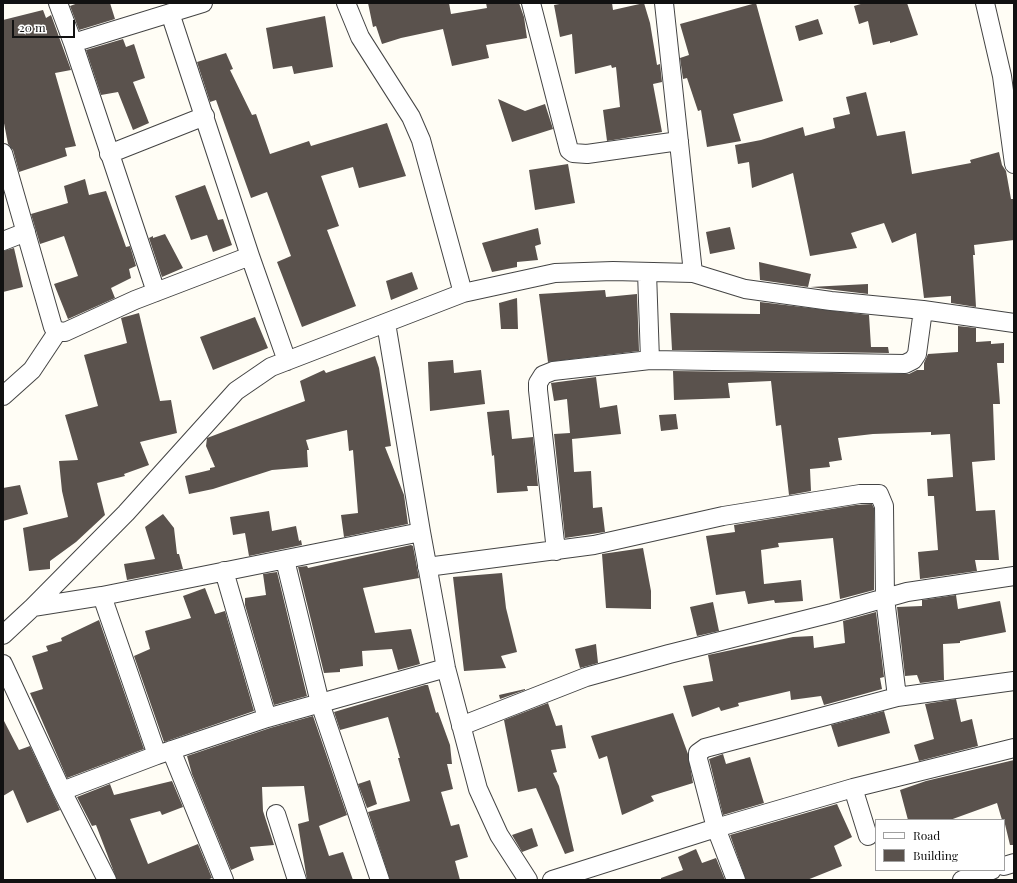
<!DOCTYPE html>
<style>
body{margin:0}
#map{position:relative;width:1017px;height:883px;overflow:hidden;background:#fffdf5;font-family:"Playfair Display",serif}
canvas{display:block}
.frame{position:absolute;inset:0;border:4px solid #111;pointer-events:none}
.legend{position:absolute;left:875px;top:819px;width:130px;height:52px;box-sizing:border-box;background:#fff;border:1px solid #a0a0a0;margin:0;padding:5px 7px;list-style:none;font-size:12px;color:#111}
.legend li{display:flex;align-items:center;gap:8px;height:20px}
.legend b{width:20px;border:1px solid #a0a0a0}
.scale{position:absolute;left:12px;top:20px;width:63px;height:18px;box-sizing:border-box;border:2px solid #111;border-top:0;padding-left:5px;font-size:12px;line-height:14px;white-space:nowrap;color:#111;-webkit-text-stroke:3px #fff;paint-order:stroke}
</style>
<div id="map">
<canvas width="1017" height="883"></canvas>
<div class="frame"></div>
<ul class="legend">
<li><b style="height:5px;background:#fff"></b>Road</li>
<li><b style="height:11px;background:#5a524d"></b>Building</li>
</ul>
<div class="scale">20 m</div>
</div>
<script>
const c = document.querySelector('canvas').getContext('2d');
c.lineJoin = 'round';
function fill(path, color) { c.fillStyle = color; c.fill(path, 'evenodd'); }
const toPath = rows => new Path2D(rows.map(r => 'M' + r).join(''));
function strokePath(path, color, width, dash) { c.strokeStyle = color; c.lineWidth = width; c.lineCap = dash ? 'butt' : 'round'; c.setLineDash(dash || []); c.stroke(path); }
fill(toPath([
 [78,3,110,3,115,19,79,30,70,6],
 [368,3,449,3,451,14,487,8,486,3,519,3,524,17,527,38,486,45,489,58,452,66,443,29,401,38,382,44,376,26,373,27],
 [565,3,612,3,613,10,644,3,650,23,657,65,660,64,662,82,653,84,662,132,607,141,603,110,620,107,616,67,612,68,611,65,575,74,572,34,560,37,554,5],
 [756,3,783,101,733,114,741,141,707,147,701,110,698,111,687,78,683,79,680,58,689,55,680,24],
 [864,3,907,3,918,35,890,43,890,41,873,45,868,21,859,24,854,6],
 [43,10,46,18,51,15,71,70,55,73,76,146,65,148,67,156,19,172,13,150,8,144,3,118,3,20],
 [325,16,333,67,294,74,292,66,273,69,266,28],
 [818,19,823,34,799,41,795,26],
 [123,39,126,47,134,44,145,78,133,82,149,123,133,130,118,92,101,95,86,50],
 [226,53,233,69,230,70,252,115,256,114,270,154,309,141,311,146,387,123,406,176,359,188,353,167,321,176,339,226,327,230,356,306,302,327,277,262,291,256,267,192,251,198,216,100,210,102,197,62],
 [866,92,877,136,905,131,912,174,971,163,970,160,999,152,1002,165,1006,171,1011,199,1014,199,1014,240,974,245,975,255,973,255,976,307,951,303,951,296,924,298,916,233,892,243,884,223,851,233,857,248,810,256,793,173,752,188,749,162,738,164,735,145,761,140,803,127,805,136,835,128,833,118,850,114,846,97],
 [498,99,525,111,545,104,553,129,512,142],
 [568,164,575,203,535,210,529,170],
 [85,179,89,195,106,191,126,247,130,246,136,266,129,269,131,278,111,288,115,298,68,319,54,284,78,276,64,236,40,244,31,214,68,203,64,186],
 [205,185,218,220,223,219,232,245,213,252,207,235,191,240,175,196],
 [730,227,735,249,710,254,706,232],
 [538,228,541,244,535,246,538,260,517,262,517,267,492,272,482,243],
 [165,234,183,268,162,277,149,238,153,236,153,238],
 [14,248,23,287,3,292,3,251],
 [759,262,811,274,808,287,760,280],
 [412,272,418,289,391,300,386,281],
 [868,284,868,294,810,287],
 [605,290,606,297,637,294,639,351,548,362,539,294],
 [517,298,518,329,501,329,499,303],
 [760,302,869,315,871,347,888,347,889,353,672,350,670,313,760,314],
 [139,313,160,401,171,400,177,433,140,442,149,465,124,474,125,476,97,483,105,515,76,542,50,561,50,569,29,571,23,528,68,517,62,491,59,461,78,460,65,415,98,406,84,355,127,343,121,318],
 [255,317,268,348,213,370,200,337],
 [958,326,976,328,976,342,991,341,991,344,1004,343,1004,363,997,363,1000,404,993,404,995,460,972,462,976,511,995,510,999,560,975,560,977,571,920,579,918,552,938,550,934,496,928,496,927,479,953,477,950,434,931,435,931,432,873,434,838,438,842,460,829,462,830,467,810,469,811,491,789,495,781,425,776,426,771,381,728,383,730,398,674,400,673,371,909,374,917,370,924,370,924,363,928,354,958,352],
 [375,356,379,368,391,446,385,447,404,495,408,524,344,537,341,515,358,513,353,450,349,451,347,430,306,440,309,450,307,450,308,467,272,470,213,489,189,494,185,476,210,470,210,468,215,467,206,446,207,438,305,401,300,381,324,370,326,373],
 [453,360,454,373,481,370,485,404,430,411,428,362],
 [596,377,600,408,617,405,621,434,572,439,574,472,591,471,593,508,602,507,605,532,565,538,554,434,570,433,567,399,554,401,551,383],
 [509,410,512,439,533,437,538,486,527,486,528,491,497,493,494,455,492,456,487,412],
 [676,414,678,429,661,431,659,415],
 [20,485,28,514,3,521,3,488],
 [872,504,874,508,874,590,840,599,833,538,778,543,779,547,761,550,764,584,801,580,803,601,775,603,774,600,748,604,745,591,716,595,706,536,735,532,734,525,856,505],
 [269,511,272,531,296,526,299,541,301,540,302,545,249,556,245,533,233,535,230,517],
 [163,514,174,528,177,554,179,554,183,569,127,580,124,564,155,559,145,527],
 [411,545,413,546,419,578,363,588,375,633,411,629,420,664,398,670,392,649,362,651,363,666,340,669,340,672,324,673,298,567,307,566,308,568],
 [643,548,651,591,651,609,606,608,602,554],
 [277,572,307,696,274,705,245,605,245,598,266,595,263,574],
 [502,573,506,608,517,652,501,656,506,668,464,671,453,577],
 [205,588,215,614,225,611,254,711,164,742,134,656,150,649,145,631,191,618,183,596],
 [956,595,958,609,1000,601,1006,632,960,641,960,643,943,644,944,680,920,683,917,675,905,676,897,607,922,606,922,600],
 [713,602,719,631,697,636,690,607],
 [876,612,884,677,880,678,882,689,824,705,821,696,791,700,790,691,738,703,739,706,721,711,719,707,692,717,683,686,713,681,708,655,793,637,813,636,814,648,845,643,843,621],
 [99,620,144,749,67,778,30,693,43,689,32,656,48,651,46,646,62,641,61,638],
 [596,644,598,663,580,668,575,649],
 [425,685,428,685,436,713,438,712,450,745,452,764,447,764,453,789,441,792,451,826,459,824,468,857,455,861,460,880,390,880,368,812,410,801,398,758,400,758,388,717,340,730,334,712],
 [525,689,525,690,500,699,499,695],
 [956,699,961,722,972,719,978,746,919,761,914,745,934,739,925,704],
 [548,703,556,726,562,725,566,748,551,750,557,772,553,773,559,786,574,851,565,854,536,788,518,792,504,720],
 [884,711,890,733,838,747,831,725],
 [673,713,688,754,693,783,651,796,654,801,622,815,607,756,599,759,591,736],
 [313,716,347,815,319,826,329,856,343,852,353,880,307,880,298,824,309,821,304,786,262,787,263,811,274,845,250,847,254,860,231,870,192,774,187,756,270,728],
 [3,719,19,750,30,746,60,810,27,823,13,790,3,796],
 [723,754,726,764,750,757,764,803,723,815,709,759],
 [1014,760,1014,845,1010,845,1004,820,1002,820,997,803,950,820,908,820,900,790,926,781],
 [370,780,377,804,367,808,358,784],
 [172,781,183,807,162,815,160,811,130,819,148,864,198,844,212,878,207,880,117,880,96,825,92,826,77,797,110,784,114,795],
 [837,804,852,837,834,846,842,866,807,880,746,880,730,835],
 [532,828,538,846,522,852,512,835],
 [696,849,702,863,716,858,725,880,661,880,661,878,683,870,678,857]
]), '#5a524d');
const minor = toPath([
 [58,3,73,43,156,292],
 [346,3,360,37,411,117,421,140,463,293],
 [531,3,569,150,573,153,587,154,679,141],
 [664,3,693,273],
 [985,3,1002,76,1014,164],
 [170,13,250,256,287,361],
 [73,43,203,3],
 [3,153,53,327,58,331,65,332,135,300,250,256],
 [109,154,205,116],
 [3,241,26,232],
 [647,272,650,360],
 [386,323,421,532,446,668,478,789,499,835,528,880],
 [3,396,32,370,58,331],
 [556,551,538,390,538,383,543,375,553,371,650,360,905,364,913,360,917,354,923,310],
 [285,560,320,703,380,880],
 [427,567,594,545,723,516,860,494,879,494,884,506,885,598,897,697],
 [224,571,267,718],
 [102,596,157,755],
 [33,607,102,596,421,532],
 [3,635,33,607,126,513,236,391,271,367,463,293,555,273,613,271,693,273,745,289,831,301,923,310,1014,323],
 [3,664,62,791,157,755,267,718,446,668],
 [461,726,586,677,669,654,832,613,907,592,1014,576],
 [171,750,224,880],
 [853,788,868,836],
 [62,791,107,880],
 [276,814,297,880],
 [1004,866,1014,863],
 [552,880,716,828,853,788,1014,748],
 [736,880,716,828,698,759,698,753,705,748,897,697,1014,681],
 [962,880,992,870]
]);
strokePath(minor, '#444', 20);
strokePath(minor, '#fff', 18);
</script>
